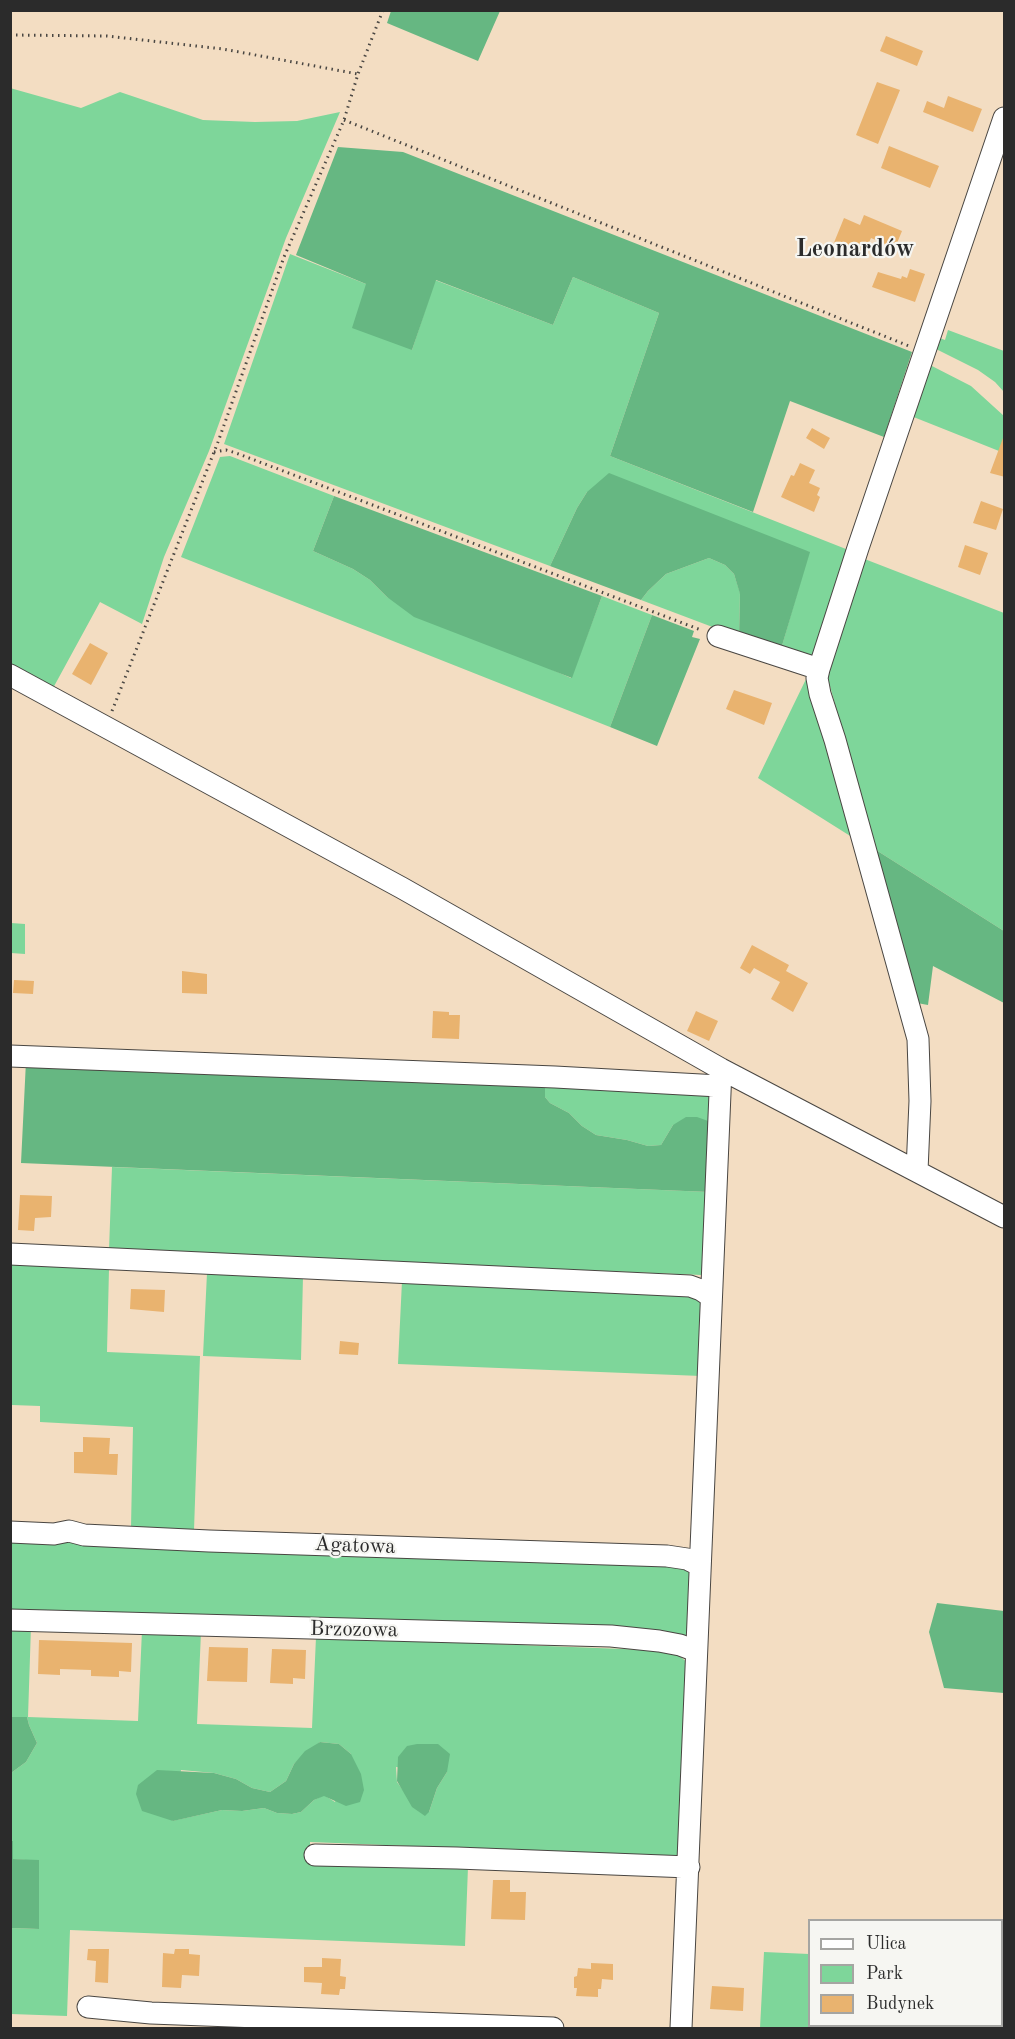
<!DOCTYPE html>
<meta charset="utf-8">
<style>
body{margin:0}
#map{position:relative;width:1015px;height:2039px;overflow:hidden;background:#f3ddc2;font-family:"Old Standard TT",serif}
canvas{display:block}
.frame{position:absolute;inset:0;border:12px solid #2b2b2b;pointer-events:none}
.legend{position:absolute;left:808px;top:1919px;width:195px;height:108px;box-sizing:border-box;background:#f6f6f2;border:2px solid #a5a5a2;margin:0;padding:8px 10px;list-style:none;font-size:18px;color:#2b2b2b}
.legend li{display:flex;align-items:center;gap:12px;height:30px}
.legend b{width:30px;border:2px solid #a5a5a2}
</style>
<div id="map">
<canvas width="1015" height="2039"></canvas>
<div class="frame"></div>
<ul class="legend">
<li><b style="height:8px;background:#fff"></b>Ulica</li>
<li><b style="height:16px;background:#7ed69a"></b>Park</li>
<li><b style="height:16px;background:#e9b36f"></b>Budynek</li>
</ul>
</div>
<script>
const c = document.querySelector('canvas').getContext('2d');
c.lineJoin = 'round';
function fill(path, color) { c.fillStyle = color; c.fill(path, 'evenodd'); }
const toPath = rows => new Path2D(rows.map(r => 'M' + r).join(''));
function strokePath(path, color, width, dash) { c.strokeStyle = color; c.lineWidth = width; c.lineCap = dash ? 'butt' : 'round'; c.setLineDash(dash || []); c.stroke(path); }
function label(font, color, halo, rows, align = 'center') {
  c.font = font + ' "Old Standard TT",serif'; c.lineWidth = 4.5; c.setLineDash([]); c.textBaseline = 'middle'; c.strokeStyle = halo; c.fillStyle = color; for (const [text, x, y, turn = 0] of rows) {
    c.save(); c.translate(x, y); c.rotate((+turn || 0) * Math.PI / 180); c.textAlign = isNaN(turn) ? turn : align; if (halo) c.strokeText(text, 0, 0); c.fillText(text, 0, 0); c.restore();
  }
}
fill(toPath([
 [10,88,81,108,120,92,203,120,255,122,297,121,340,112,286,238,209,451,164,557,142,624,100,602,52,690,11,667],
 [290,254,366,284,412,350,435,280,553,325,573,277,659,313,610,456,851,551,815,661,781,649,809,552,587,492,577,508,550,566,224,444],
 [948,330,1004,351,1004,392,995,382,978,370,934,348,937,337,945,340],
 [930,365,971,386,1004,416,1004,453,911,416],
 [230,456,334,496,313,551,353,569,370,580,387,597,571,678,602,596,652,615,610,727,181,557,220,457],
 [709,558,725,565,734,574,740,593,739,637,641,600,648,591,666,574],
 [862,558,1004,613,1004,931,876,850,826,672],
 [808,675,855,839,758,778],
 [11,923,25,924,25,954,11,953],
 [545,1083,713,1090,711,1122,673,1125,661,1145,648,1146,627,1140,596,1135,582,1126,569,1113,550,1103,545,1097],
 [112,1167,709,1192,706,1270,701,1275,109,1250],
 [11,1264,109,1269,107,1352,200,1356,194,1530,131,1527,133,1427,40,1422,40,1406,12,1405,11,1439],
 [207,1273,303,1276,301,1360,203,1356],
 [402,1281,700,1293,705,1298,701,1376,398,1364],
 [11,1540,693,1567,691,1638,11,1611],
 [11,1625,31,1626,28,1717,138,1721,142,1630,201,1632,197,1724,312,1728,316,1637,674,1651,690,1665,682,1857,310,1842,310,1860,468,1867,465,1946,70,1930,67,2016,11,2014,11,1928,39,1929,39,1861,13,1859,13,1841,11,1841,11,1773,26,1762,37,1743,29,1725,27,1717,11,1717],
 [320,1742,339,1744,351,1754,335,1802,324,1795,314,1800,301,1812,292,1814,277,1813,264,1808,242,1811,222,1810,172,1821,181,1770,214,1773,236,1779,252,1788,270,1792,286,1781,294,1764],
 [396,1767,447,1772,437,1788,429,1812,405,1793,397,1782],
 [764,1952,809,1954,810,2026,834,2026,833,2028,760,2028]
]), '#7ed69a');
fill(toPath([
 [391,11,391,10,500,11,478,61,387,23],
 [338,147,403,152,912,352,884,437,790,401,753,512,610,456,659,313,573,277,553,325,436,280,412,350,352,328,366,284,296,255],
 [609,473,810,552,781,649,739,637,740,594,734,574,725,565,709,558,666,574,648,591,641,600,550,566,577,508,587,492],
 [334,496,602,596,572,678,414,617,387,597,370,580,353,569,313,551],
 [652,615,694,631,692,637,700,639,657,746,610,727],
 [876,850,1004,931,1004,1003,933,966,928,1005,917,1003],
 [26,1061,545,1083,545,1097,550,1103,569,1113,582,1126,596,1135,627,1140,648,1146,661,1145,673,1125,686,1117,697,1117,711,1122,709,1192,21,1163],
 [937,1603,1004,1611,1004,1693,944,1688,929,1632],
 [11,1717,27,1717,29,1725,37,1743,26,1762,11,1773],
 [320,1742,339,1744,351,1754,361,1774,364,1790,360,1802,346,1806,324,1796,314,1800,301,1812,292,1814,277,1813,264,1808,242,1811,222,1810,173,1821,142,1811,136,1794,138,1785,157,1770,214,1773,236,1779,252,1788,270,1792,286,1781,294,1764,305,1751],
 [417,1744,438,1744,450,1754,447,1772,437,1788,429,1812,425,1816,412,1807,397,1781,398,1757,407,1746],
 [11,1841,13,1841,13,1859,39,1860,39,1929,11,1928]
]), '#66b782');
fill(toPath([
 [886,36,923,51,917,66,880,51],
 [877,82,900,90,878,144,856,135],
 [948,96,982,109,973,132,923,112,927,101,944,108],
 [889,146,939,166,930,188,881,168],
 [864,215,902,231,895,248,871,238,862,257,833,245,844,218,860,225],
 [910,269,925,274,915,302,872,287,878,272,901,279,902,276,907,278],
 [812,428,830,438,824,449,806,438],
 [1003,438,1005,438,1005,477,990,473],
 [800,463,815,470,809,483,820,488,817,495,820,497,814,512,781,497,791,475,794,476],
 [981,501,1003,509,996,530,973,523],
 [965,545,988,553,980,575,958,567],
 [90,643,108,653,91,685,72,674],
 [734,690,772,703,764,725,726,709],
 [752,945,789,965,786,971,808,983,793,1012,771,999,780,982,754,968,750,974,740,968],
 [182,971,207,974,207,994,182,993],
 [14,980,34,981,33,994,13,993],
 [433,1011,449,1012,449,1015,460,1015,459,1039,432,1038],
 [696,1011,718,1021,709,1041,687,1031],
 [20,1195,52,1196,51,1217,35,1218,34,1231,18,1230],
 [131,1289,165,1290,164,1312,130,1309],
 [340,1341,359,1343,358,1355,339,1354],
 [83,1437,110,1438,109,1454,118,1454,117,1475,74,1473,74,1452,83,1452],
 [39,1640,132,1643,131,1672,119,1671,119,1677,91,1676,91,1670,60,1669,60,1675,38,1674],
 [209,1647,248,1648,247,1682,207,1681],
 [272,1649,306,1650,305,1679,293,1678,293,1684,270,1683],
 [493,1880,510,1880,510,1892,526,1892,525,1920,491,1919],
 [88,1949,109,1949,108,1983,95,1982,96,1961,87,1960],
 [175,1949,189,1949,189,1954,200,1955,199,1976,182,1975,181,1988,162,1987,163,1953,174,1954],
 [322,1958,341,1959,340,1976,346,1977,345,1989,340,1989,339,1995,321,1994,322,1983,304,1982,304,1967,322,1967],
 [591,1963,613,1964,613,1980,602,1979,601,1989,598,1989,598,1997,576,1996,577,1988,574,1988,574,1977,577,1976,578,1968,591,1969],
 [712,1986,744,1988,743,2011,710,2009]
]), '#e9b36f');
const minor = toPath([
 [718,636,819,669],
 [10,675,402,888,721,1069,1004,1217],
 [10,1056,555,1077,719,1086],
 [917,1171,920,1101,918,1039,835,740,820,694,817,678,819,669,858,548,1004,118],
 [10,1254,690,1286,701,1290,710,1296],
 [10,1532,54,1534,69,1531,84,1535,209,1541,667,1556,687,1559,699,1565],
 [10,1620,611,1636,659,1641,680,1645,696,1651],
 [315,1855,457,1858,689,1867],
 [88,2007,151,2013,553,2028],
 [681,2028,721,1069]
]);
strokePath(minor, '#494642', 23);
strokePath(toPath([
 [10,35,107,36,223,49,358,74],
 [344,120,909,346],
 [214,452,226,450,236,453,701,630],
 [112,711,218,442,284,257,344,120,358,74,383,10]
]), '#494642', 3, [1.5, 4.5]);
strokePath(minor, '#fff', 21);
label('21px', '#2b2b2b', '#f6f6f2', [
 ["Agatowa",355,1546,2],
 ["Brzozowa",354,1630,1]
]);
label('bold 24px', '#2b2b2b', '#f6f6f2', [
 ["Leonardów",855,250]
]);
</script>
